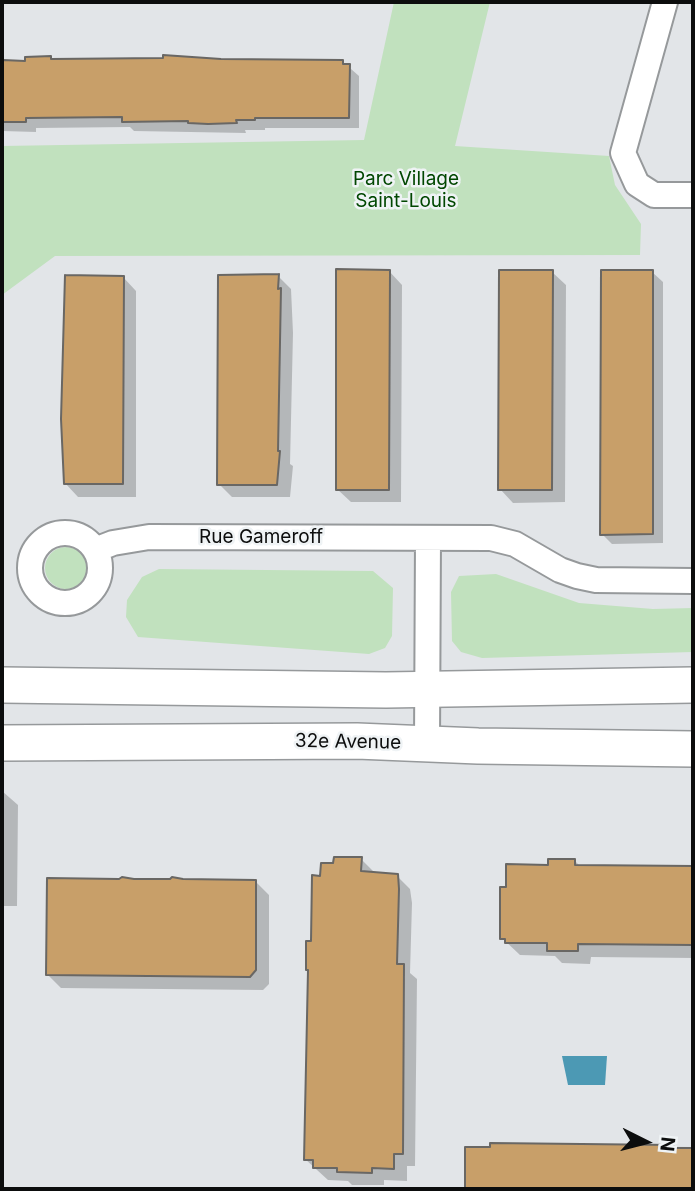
<!DOCTYPE html>
<style>
body{margin:0}
#map{position:relative;width:695px;height:1191px;overflow:hidden;background:#e2e5e8;font-family:Inter,sans-serif}
canvas{display:block}
.frame{position:absolute;inset:0;border:4px solid #0c0d0d;pointer-events:none}
.north{position:absolute;left:611px;top:1107px;width:70px;height:70px;-webkit-text-stroke:5px #eff3f5;paint-order:stroke;rotate:96deg;font-size:19px;font-weight:700;line-height:28px;text-align:center;color:#0c0d0d}
.north::after{content:'';display:block;margin:auto;width:24px;height:32px;background:#0c0d0d;clip-path:polygon(50% 0,100% 100%,50% 72%,0 100%)}
</style>
<div id="map">
<canvas width="695" height="1191"></canvas>
<div class="frame"></div>
<div class="north">N</div>
</div>
<script>
const c = document.querySelector('canvas').getContext('2d');
c.lineJoin = 'round';
function fill(path, color) { c.fillStyle = color; c.fill(path, 'evenodd'); }
const toPath = rows => new Path2D(rows.map(r => 'M' + r).join(''));
function strokePath(path, color, width, dash) { c.strokeStyle = color; c.lineWidth = width; c.lineCap = dash ? 'butt' : 'round'; c.setLineDash(dash || []); c.stroke(path); }
function label(font, color, halo, rows, align = 'center') {
  c.font = font + ' Inter,sans-serif'; c.lineWidth = 5; c.setLineDash([]); c.textBaseline = 'middle'; c.strokeStyle = halo; c.fillStyle = color; for (const [text, x, y, turn = 0] of rows) {
    c.save(); c.translate(x, y); c.rotate((+turn || 0) * Math.PI / 180); c.textAlign = isNaN(turn) ? turn : align; if (halo) c.strokeText(text, 0, 0); c.fillText(text, 0, 0); c.restore();
  }
}
fill(toPath([
 [394,2,490,2,455,146,609,156,615,185,641,224,640,255,55,256,2,295,2,146,364,140],
 '45 568a21 21 0 1 1 42 0a21 21 0 1 1-42 0Z',
 [159,569,373,571,393,588,392,636,385,648,369,654,138,637,126,617,127,600,142,577],
 [496,574,579,603,653,609,693,608,693,652,482,658,461,652,452,641,451,592,459,576]
]), '#c1e1be');
fill(toPath([
 [562,1056,607,1056,605,1085,568,1085]
]), '#4c99b4');
fill(toPath([
 [27,59,343,62,359,76,359,128,265,128,265,130,245,130,246,133,134,131,130,127,36,128,36,132,2,131,2,65,27,63],
 [389,271,402,285,401,502,351,502,337,489],
 [552,272,566,285,565,502,513,503,500,489],
 [652,272,663,282,663,543,612,544,602,534],
 [278,276,291,289,293,333,290,464,293,466,290,497,232,497,219,484],
 [123,277,136,291,136,497,78,497,65,483],
 [2,791,18,805,17,906,2,906],
 [361,859,374,872,397,876,410,889,412,903,410,973,417,979,415,1166,407,1166,407,1181,384,1180,384,1185,352,1185,348,1181,328,1180,305,1159,309,971,307,969,322,877],
 [575,861,581,867,693,868,693,958,591,957,590,964,562,963,555,956,520,955,502,938,507,889,549,866],
 [134,881,256,882,269,895,269,984,263,990,61,988,48,975],
 [491,1145,693,1147,693,1189,467,1189,467,1149,491,1149]
]), '#0003');
const building = toPath([
 [163,55,221,59,343,60,343,64,350,64,349,118,255,118,255,120,236,120,237,123,208,124,188,123,188,121,122,122,122,117,26,118,26,122,2,122,3,60,25,61,25,57,51,56,51,59,163,58,163,55],
 [336,269,390,270,389,490,336,490,336,269],
 [499,270,553,270,552,490,498,490,499,270],
 [601,270,653,270,653,534,600,535,601,270],
 [279,274,278,289,281,288,278,451,280,451,277,485,217,485,218,275,279,274],
 [65,275,124,276,123,484,64,484,61,419,65,275],
 [334,857,362,857,361,871,398,874,399,889,397,964,404,964,403,1154,394,1154,394,1169,372,1168,372,1173,337,1172,337,1168,313,1168,313,1160,304,1160,308,970,306,970,306,941,311,941,312,875,320,876,321,863,333,863,334,857],
 [548,859,575,859,575,865,693,866,693,945,578,944,578,951,547,951,547,943,505,943,505,939,500,939,500,887,506,887,506,864,548,865,548,859],
 [122,877,134,879,170,879,172,877,183,879,256,880,256,970,250,977,46,975,47,878,119,879,122,877],
 [490,1143,673,1145,674,1148,693,1148,693,1189,465,1189,465,1147,490,1147,490,1143]
]);
fill(building, '#c89f69');
strokePath(building, '#696764', 2);
const minor = toPath([
 [665,2,623,153,637,184,654,195,693,195],
 '30 568a35 35 0 1 1 70 0a35 35 0 1 1-70 0Z',
 [95,550,113,543,149,537,491,538,515,544,560,570,577,576,596,580,693,581],
 [427,743,428,538]
]);
const secondary = toPath([
 [2,685,386,690,693,685],
 [2,743,357,741,478,746,693,749]
]);
strokePath(minor, '#96999b', 28);
strokePath(secondary, '#96999b', 38);
strokePath(minor, '#fff', 24);
strokePath(secondary, '#fff', 35);
label('19px', '#014701', '#eff3f5', [
 ["Parc Village",406,179],
 ["Saint-Louis",406,201]
]);
label('19px', '#0c0d0d', '#eff3f5', [
 ["Rue Gameroff",261,537],
 ["32e Avenue",348,742,1]
]);
</script>
